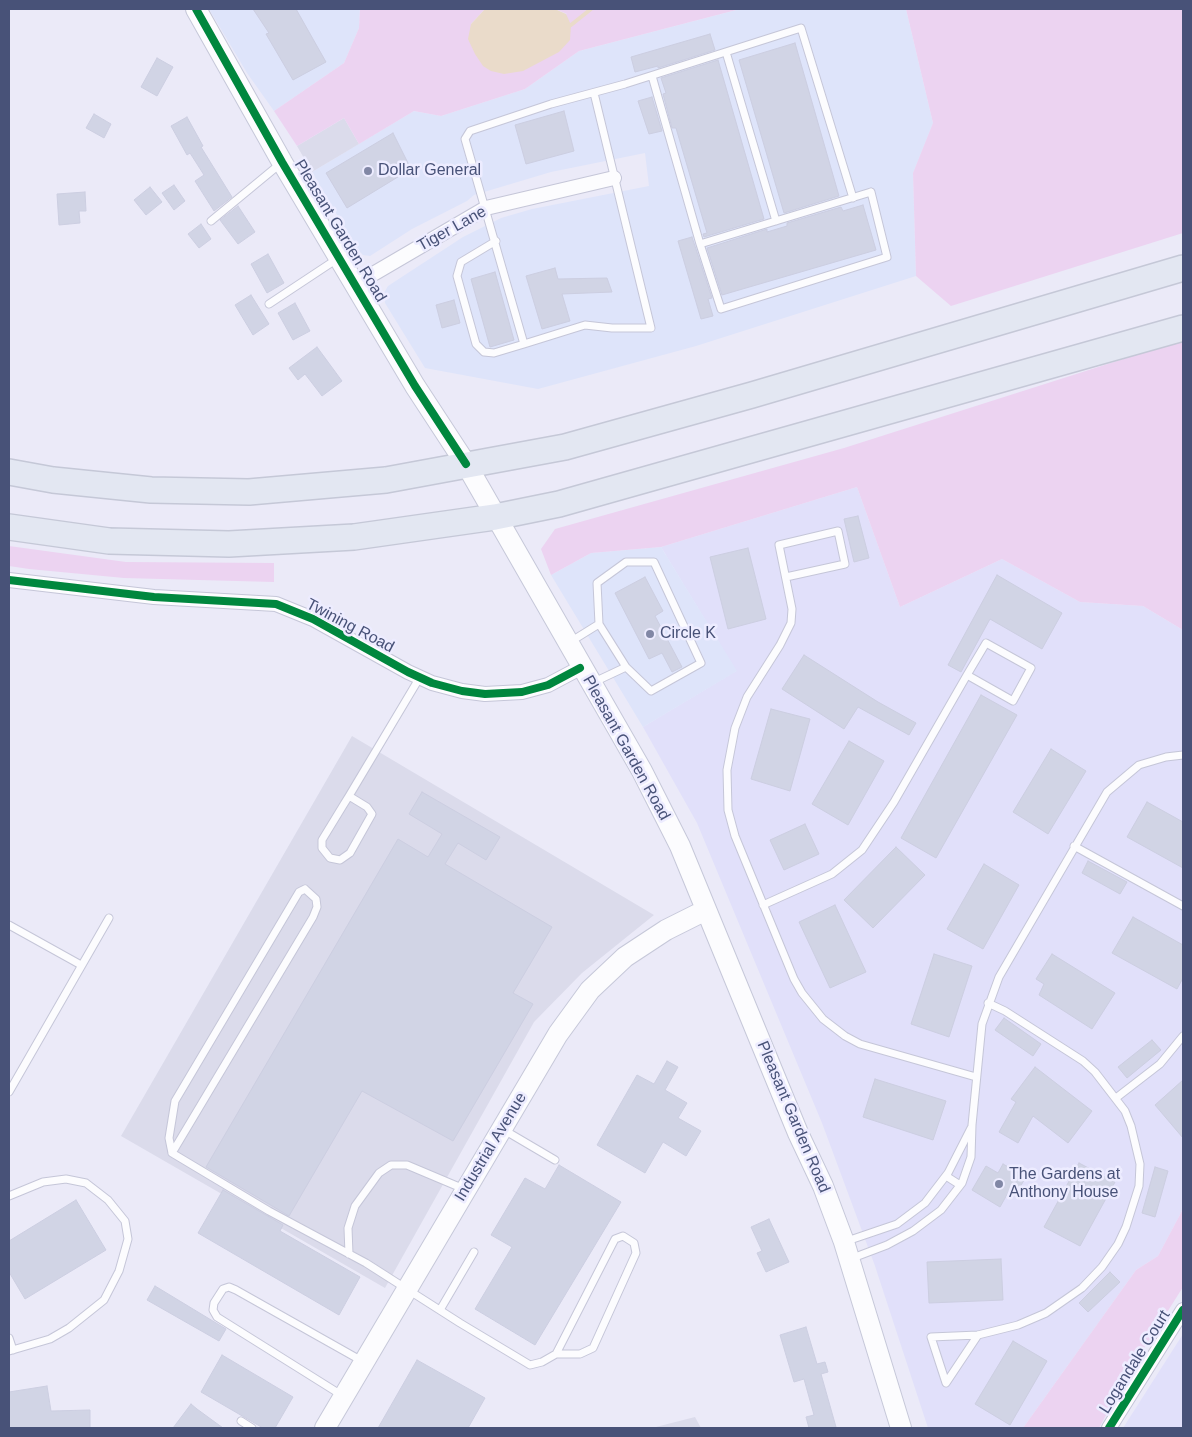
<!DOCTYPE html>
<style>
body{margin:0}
#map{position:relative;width:1192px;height:1437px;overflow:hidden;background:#ebeaf8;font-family:Helvetica,sans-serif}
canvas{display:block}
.frame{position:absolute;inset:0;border:10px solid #485278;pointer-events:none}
</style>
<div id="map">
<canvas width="1192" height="1437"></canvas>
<div class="frame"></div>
</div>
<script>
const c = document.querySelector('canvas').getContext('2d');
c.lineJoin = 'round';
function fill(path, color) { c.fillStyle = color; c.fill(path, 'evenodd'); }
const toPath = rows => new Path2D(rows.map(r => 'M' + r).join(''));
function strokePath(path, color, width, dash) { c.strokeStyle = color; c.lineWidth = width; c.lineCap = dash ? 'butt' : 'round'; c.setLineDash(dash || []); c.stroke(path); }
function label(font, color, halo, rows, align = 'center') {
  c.font = font + ' Helvetica,sans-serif'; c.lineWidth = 5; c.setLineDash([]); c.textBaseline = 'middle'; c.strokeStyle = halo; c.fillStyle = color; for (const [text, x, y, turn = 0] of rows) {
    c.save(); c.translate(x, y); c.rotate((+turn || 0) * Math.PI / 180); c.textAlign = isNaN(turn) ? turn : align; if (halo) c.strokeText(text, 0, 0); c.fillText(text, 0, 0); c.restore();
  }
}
fill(toPath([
 [857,487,900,607,1002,559,1080,602,1143,606,1183,630,1183,1209,1158,1256,1136,1270,1023,1428,928,1428,875,1266,822,1123,697,823,643,727,736,671,661,547],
 [1183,1334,1183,1428,1123,1428]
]), '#e1e0fa');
fill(toPath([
 [209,9,360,9,359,28,344,63,274,111,247,73],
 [740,9,906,9,933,123,913,173,916,276,696,346,538,389,425,368,385,303,384,293,388,286,463,237,501,218,532,209,649,186,645,153,551,172,474,195,467,201,412,229,370,256,363,255,357,249,312,172,414,111,441,116,525,89,579,51],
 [661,547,737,671,643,727,551,575,591,553]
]), '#dee4fa');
fill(toPath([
 [344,118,359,144,312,172,297,146],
 [352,736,654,915,582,973,534,1022,385,1288,121,1136],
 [695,1417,701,1428,652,1428]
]), '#dbdbeb');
fill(toPath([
 [360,9,485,9,471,24,567,14,555,9,740,9,579,51,525,89,441,116,414,111,359,144,344,118,297,146,274,111,344,63,359,28],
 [906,9,1183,9,1183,233,951,306,916,276,913,173,933,123],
 [1183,340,1183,630,1143,606,1080,602,1002,559,900,607,857,487,661,547,591,553,551,575,541,549,555,529,844,448],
 [9,546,126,562,274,563,274,582,124,578,29,569,9,566],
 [1183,1209,1183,1287,1130,1371,1099,1428,1023,1428,1136,1270,1158,1256]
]), '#ecd3f1');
fill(toPath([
 [485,9,555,9,566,14,571,25,570,40,559,52,523,71,504,74,491,71,483,66,475,54,468,39,471,24]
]), '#eadbca');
strokePath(toPath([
 [566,26,571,25,591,9]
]), '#eadbca', 4);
const building = toPath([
 [253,9,296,9,326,62,293,80,266,34,269,33,253,9],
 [710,34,715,50,658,68,658,66,635,72,631,57,710,34],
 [795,43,839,196,784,213,739,60,795,43],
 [157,58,173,67,157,96,141,87,157,58],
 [718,60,764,219,704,237,703,234,707,233,676,128,672,128,663,94,666,93,661,78,718,60],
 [652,97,662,131,649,134,638,101,652,97],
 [564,111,574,151,526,164,515,125,564,111],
 [94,114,111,124,104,138,86,128,94,114],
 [187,117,203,146,201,147,232,197,214,211,195,181,204,175,190,153,187,155,171,126,187,117],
 [393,133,411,169,347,208,326,173,393,133],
 [174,185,185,201,174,210,162,193,174,185],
 [150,187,162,202,146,215,134,200,150,187],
 [85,192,86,211,79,211,80,223,59,225,57,194,85,192],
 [863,205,876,250,722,295,707,248,767,229,767,232,787,226,787,223,841,207,843,211,863,205],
 [238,206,255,232,238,244,220,220,238,206],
 [201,224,211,239,199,248,188,234,201,224],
 [692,237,712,298,708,299,713,316,701,319,678,241,692,237],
 [268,254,284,283,267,293,251,264,268,254],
 [555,268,558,279,607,278,612,292,562,294,570,321,542,329,526,276,555,268],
 [495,272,514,340,490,347,471,279,495,272],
 [251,295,269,324,253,335,235,305,251,295],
 [454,300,460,323,442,328,436,305,454,300],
 [295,303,310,331,293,340,278,313,295,303],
 [317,347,342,381,322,396,305,374,298,380,289,368,317,347],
 [858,516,869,558,854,562,844,519,858,516],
 [748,548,766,619,728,629,710,557,748,548],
 [997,575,1062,613,1042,649,990,619,961,672,948,665,997,575],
 [645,577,663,611,655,616,682,667,672,672,662,653,649,659,615,593,645,577],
 [804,655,878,702,916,723,909,735,858,707,844,729,782,689,804,655],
 [981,695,1017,715,936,858,901,838,981,695],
 [771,709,810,719,790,791,751,779,771,709],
 [849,741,884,761,848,825,812,804,849,741],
 [1051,749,1086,771,1048,834,1013,812,1051,749],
 [422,792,500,837,486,860,458,843,445,864,552,927,513,993,533,1004,453,1141,362,1091,289,1216,206,1167,398,839,428,857,442,834,409,814,422,792],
 [1147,802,1183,822,1183,868,1127,837,1147,802],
 [805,824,819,854,784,870,770,840,805,824],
 [896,847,925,875,873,928,844,900,896,847],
 [1088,861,1127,882,1120,894,1082,873,1088,861],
 [984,864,1019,885,983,949,947,929,984,864],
 [835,905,866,972,830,988,799,922,835,905],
 [1133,917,1183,945,1183,978,1177,989,1112,953,1133,917],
 [934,954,972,966,949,1037,911,1024,934,954],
 [1052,954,1115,993,1092,1029,1039,995,1044,984,1036,979,1052,954],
 [1004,1018,1041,1044,1033,1056,995,1030,1004,1018],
 [1152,1040,1161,1050,1127,1078,1118,1067,1152,1040],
 [667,1061,678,1067,665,1090,687,1103,678,1118,701,1131,686,1156,663,1142,645,1173,597,1145,637,1075,654,1084,667,1061],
 [1035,1067,1092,1111,1068,1143,1033,1116,1018,1143,999,1132,1016,1102,1011,1099,1035,1067],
 [875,1079,946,1101,933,1140,863,1117,875,1079],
 [1183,1080,1183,1138,1155,1105,1183,1080],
 [1079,1163,1115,1182,1080,1246,1044,1227,1079,1163],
 [1003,1164,1026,1177,1015,1195,1009,1191,1000,1207,972,1190,986,1166,998,1173,1003,1164],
 [559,1165,621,1202,535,1345,475,1309,512,1247,491,1235,525,1178,545,1189,559,1165],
 [1155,1167,1168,1171,1155,1217,1142,1213,1155,1167],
 [223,1190,283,1225,280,1231,360,1277,339,1315,198,1233,223,1190],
 [76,1200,106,1250,25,1299,9,1272,9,1241,76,1200],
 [769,1219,789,1262,766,1272,757,1253,762,1251,751,1227,769,1219],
 [1001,1259,1003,1300,929,1303,927,1262,1001,1259],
 [1110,1272,1120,1282,1088,1312,1079,1303,1110,1272],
 [155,1286,226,1329,219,1341,147,1300,155,1286],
 [806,1327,817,1364,825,1362,828,1372,821,1374,836,1427,830,1428,809,1428,806,1417,814,1415,804,1379,794,1382,780,1335,806,1327],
 [1013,1341,1047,1361,1010,1425,975,1404,1013,1341],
 [222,1355,293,1397,275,1428,263,1428,201,1392,222,1355],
 [417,1360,485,1398,468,1428,378,1428,417,1360],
 [47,1386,51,1411,90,1410,90,1428,9,1428,9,1392,47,1386],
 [191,1404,197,1409,223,1428,173,1428,191,1404]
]);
fill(building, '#d1d4e5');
strokePath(building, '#cccee1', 1);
const lane = toPath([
 [726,52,776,221],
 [652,76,700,244],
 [594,93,651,328,612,328,585,325,524,344,465,139,470,131,551,104,625,84,801,28,853,198],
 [871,192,887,257,721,309,700,244,871,192],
 [211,221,280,164],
 [496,241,461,262,457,276,476,344,484,352,494,353,524,344],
 [269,304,337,259],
 [786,577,845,564,838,531,779,545,792,609,791,623,780,645,747,697,735,728,727,770,728,810,735,836,794,979,802,993,823,1019,845,1036,860,1044,976,1077],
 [599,624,626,667],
 [570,642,599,624,597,583,626,562,654,562,701,663,651,691,626,667,592,683],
 [349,796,367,807,372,814,350,853,340,860,330,858,322,848,322,840,344,804,349,796,420,677],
 [1074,846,1183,906],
 [305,889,316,899,317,907,313,917,172,1153,169,1138,175,1101,299,892,305,889],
 [763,905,832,874,862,850,894,802,967,675,986,643,1031,668,1013,701,967,675],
 [9,925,81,965],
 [9,1092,109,918],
 [1116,1098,1160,1064,1183,1036],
 [504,1130,555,1160],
 [172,1153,269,1211,366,1263,460,1323,530,1365,542,1362,556,1354,615,1239,623,1236,634,1243,636,1253,593,1348,580,1354,556,1354],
 [946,1176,960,1185],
 [9,1196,43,1182,66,1179,86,1183,108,1200,125,1221,128,1239,119,1271,104,1300,69,1328,50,1339,9,1351],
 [844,1242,897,1224,925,1203,948,1173,971,1128],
 [349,1254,348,1228,355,1206,379,1173,391,1165,407,1165,464,1189],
 [850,1259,887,1245,913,1231,941,1210,962,1183,971,1157,972,1125,982,1024,999,977,1107,792,1139,765,1166,757,1183,755],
 [440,1310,474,1252],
 [978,1335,946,1383,931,1337,978,1335,1018,1325,1046,1313,1082,1288,1102,1267,1118,1244,1126,1227,1139,1186,1140,1164,1131,1126,1125,1111,1095,1072,1083,1061,1005,1011,988,1003],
 [9,1338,13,1350],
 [343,1396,217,1317,213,1310,214,1303,223,1289,229,1287,236,1290,362,1361],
 [241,1421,252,1428]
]);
const street = toPath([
 [356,284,486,208,614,178],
 [9,580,154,597,276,604,313,619,408,672,432,683,462,691,485,694,522,692,548,685,580,668],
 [1109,1428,1183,1310]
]);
const secondary = toPath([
 [196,9,282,162,415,386,466,464,642,771,680,846,798,1133,823,1186,844,1242,901,1428],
 [325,1428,558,1034,590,990,625,957,666,930,706,910]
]);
const highway = toPath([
 [9,472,53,480,151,490,249,492,386,480,565,447,752,395,1183,268],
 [9,527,109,541,229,544,354,537,495,517,559,504,1183,328]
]);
strokePath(lane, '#c5c6d8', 9);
strokePath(street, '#c5c6d8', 16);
strokePath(secondary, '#c6c8d9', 22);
strokePath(highway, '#c5c8d7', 28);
strokePath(lane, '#fcfcfe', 7);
strokePath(street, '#fcfcfe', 14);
strokePath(secondary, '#fcfcfe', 20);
strokePath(highway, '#e3e7f2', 25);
strokePath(toPath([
 [196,9,282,162,415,386,466,464],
 [9,580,154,597,276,604,313,619,408,672,432,683,462,691,485,694,522,692,548,685,580,668],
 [1109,1428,1183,1310]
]), '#00873e', 8);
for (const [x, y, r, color] of [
 [368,171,5,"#8187a5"],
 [650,634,5,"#8187a5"],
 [999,1184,5,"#8187a5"]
]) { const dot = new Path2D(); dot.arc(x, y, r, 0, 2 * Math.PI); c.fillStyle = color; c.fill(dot); strokePath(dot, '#edecff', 2); }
label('16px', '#485278', '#edecff', [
 ["Dollar General",378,171],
 ["Circle K",660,634],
 ["The Gardens at",1009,1175],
 ["Anthony House",1009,1193]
], 'left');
label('16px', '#485278', '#edecff', [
 ["Tiger Lane",452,229,-29],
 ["Pleasant Garden Road",340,231,59],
 ["Twining Road",350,626,28],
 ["Pleasant Garden Road",626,748,61],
 ["Pleasant Garden Road",793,1117,67],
 ["Industrial Avenue",491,1147,-59],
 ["Logandale Court",1135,1362,-58]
]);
</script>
